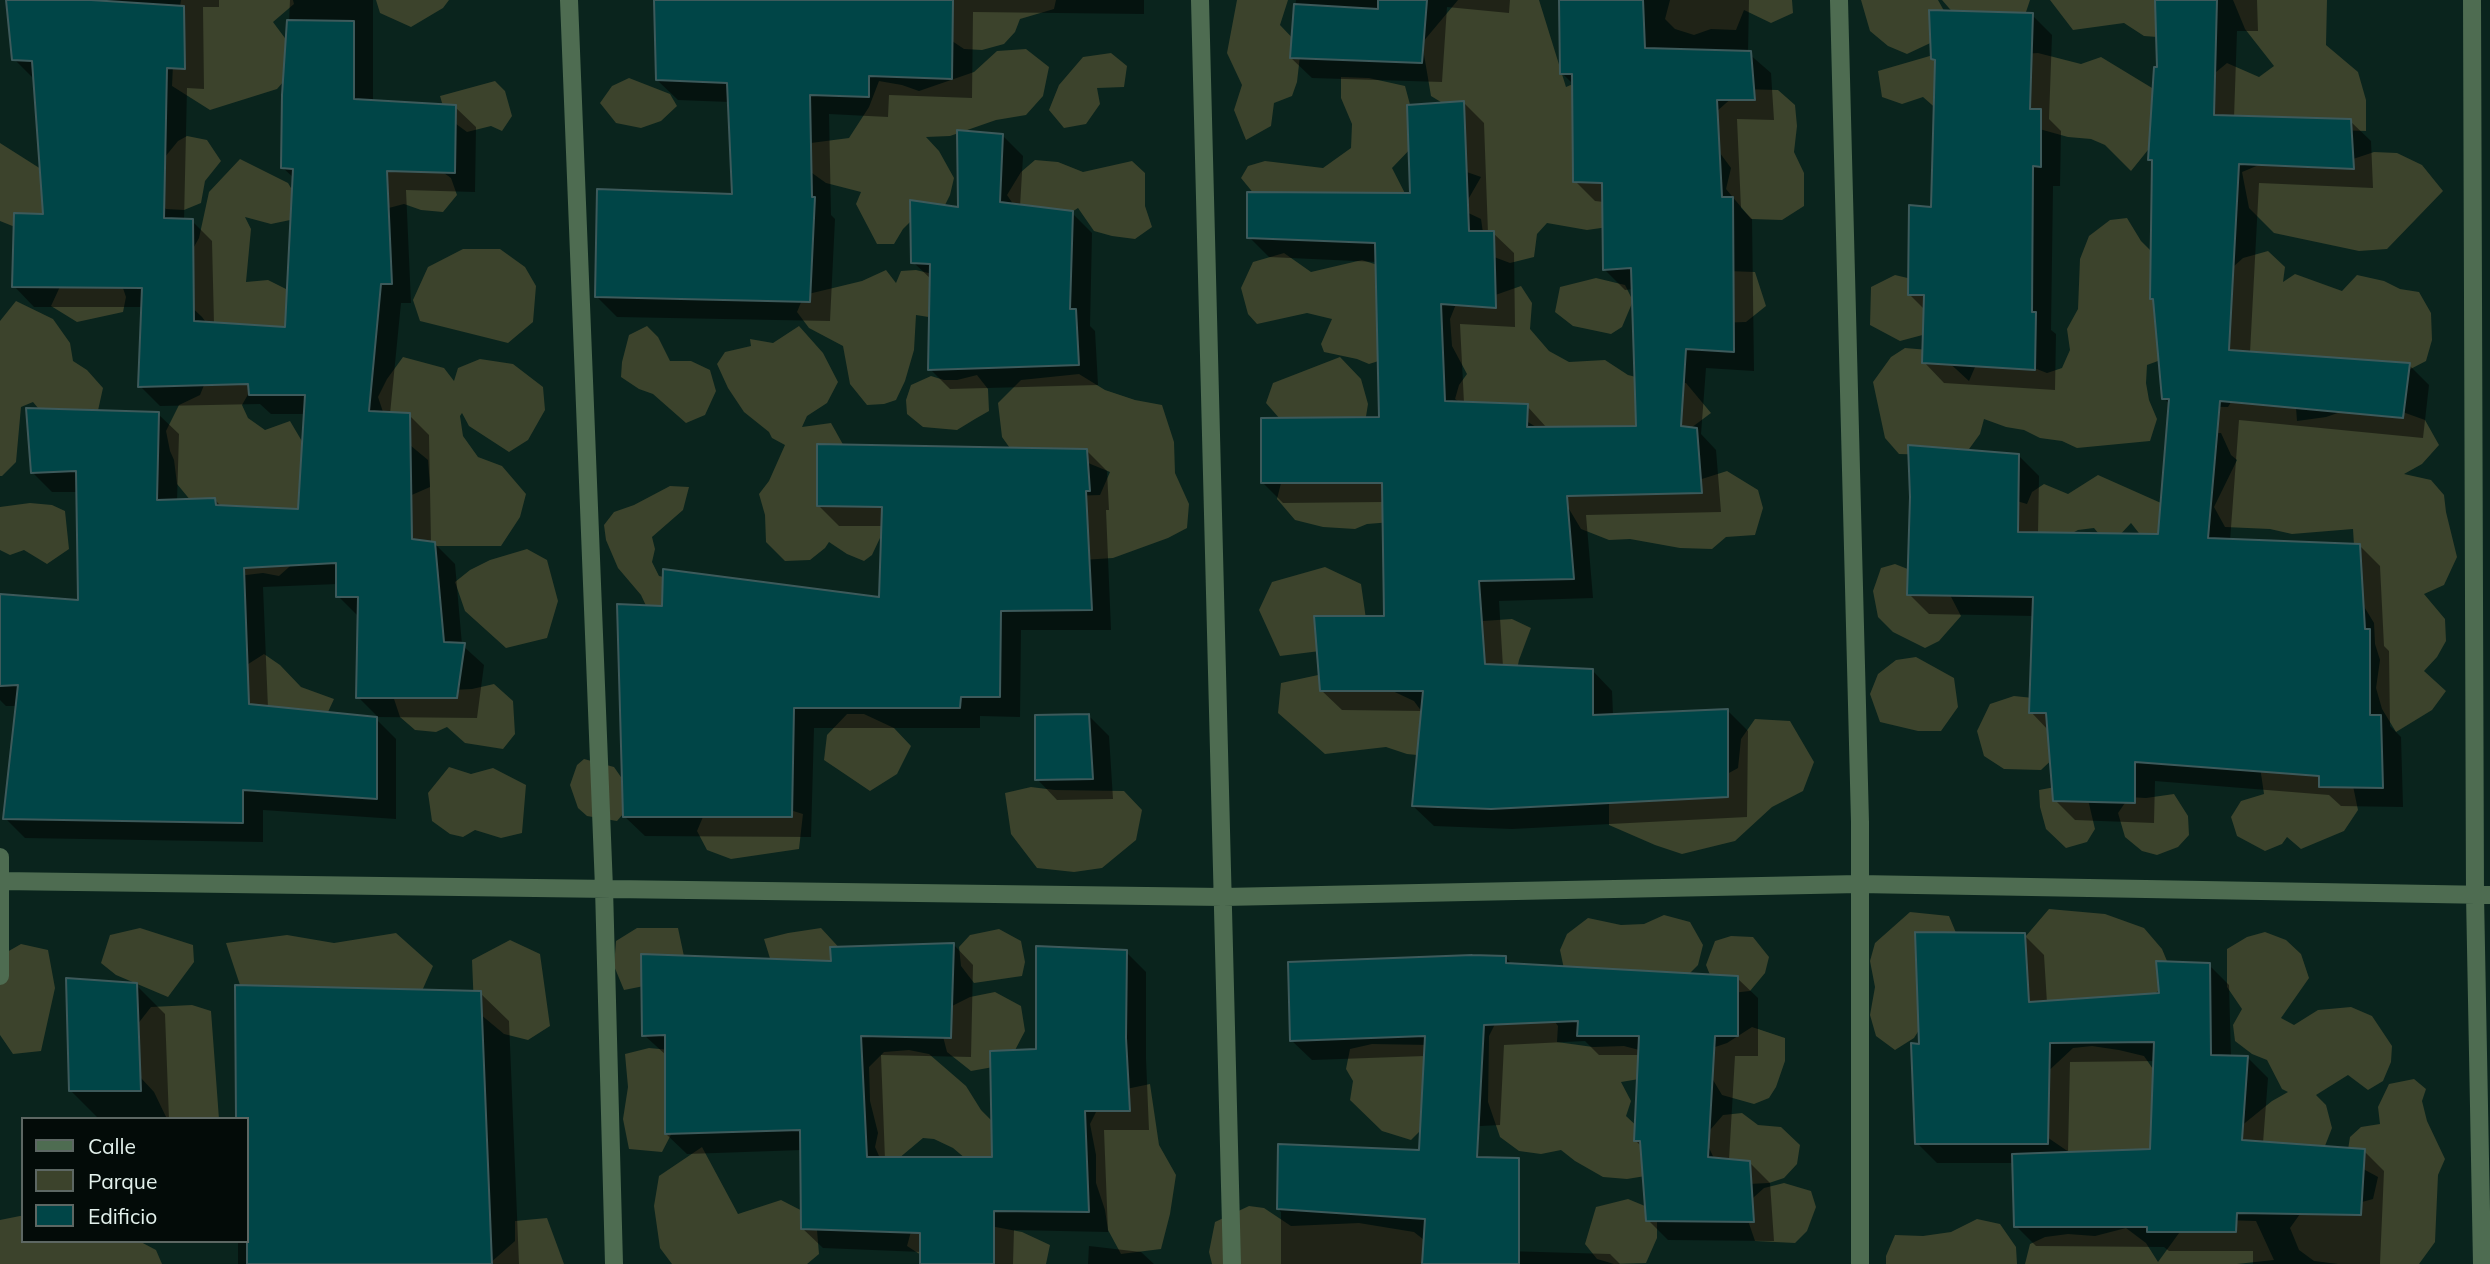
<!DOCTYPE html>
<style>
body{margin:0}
#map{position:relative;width:2490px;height:1264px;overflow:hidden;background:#0a241d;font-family:Mulish,sans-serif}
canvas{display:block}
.legend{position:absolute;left:21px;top:1117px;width:228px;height:126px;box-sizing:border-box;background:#030b08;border:2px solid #5d6763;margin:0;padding:9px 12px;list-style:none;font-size:21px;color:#e3f1ec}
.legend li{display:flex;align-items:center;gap:14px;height:35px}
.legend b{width:35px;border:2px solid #5d6763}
</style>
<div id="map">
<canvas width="2490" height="1264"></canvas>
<ul class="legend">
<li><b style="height:9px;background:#4e6c51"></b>Calle</li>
<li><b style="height:19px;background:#3c432c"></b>Parque</li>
<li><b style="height:19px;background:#004547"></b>Edificio</li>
</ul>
</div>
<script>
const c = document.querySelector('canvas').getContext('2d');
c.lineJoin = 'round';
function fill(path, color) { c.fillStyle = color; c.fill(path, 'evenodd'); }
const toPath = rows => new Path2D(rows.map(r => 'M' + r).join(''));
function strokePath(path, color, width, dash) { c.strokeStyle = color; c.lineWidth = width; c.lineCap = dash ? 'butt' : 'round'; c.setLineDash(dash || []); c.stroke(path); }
fill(toPath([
 [181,0,293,0,294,4,273,22,302,61,277,89,210,110,172,86,174,42],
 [376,0,449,0,443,8,411,27,380,13],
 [952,0,1056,0,1054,9,1020,19,1015,32,1004,44,982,50,964,49,946,37],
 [1237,0,1288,0,1280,25,1301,47,1297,82,1292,96,1274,103,1271,126,1246,140,1234,110,1242,85,1227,53],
 [1458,0,1539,0,1566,87,1608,69,1633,49,1665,49,1683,55,1599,172,1622,225,1587,230,1547,223,1537,234,1534,257,1510,263,1486,254,1481,219,1462,210,1481,177,1461,170,1454,110,1431,96,1422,43],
 [1670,0,1792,0,1793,13,1771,23,1744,10,1736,30,1711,29,1694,35,1675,29,1665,19],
 [1861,0,1938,0,1948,18,1941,38,1907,54,1888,46,1870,31],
 [1942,0,2030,0,2023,21,1962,23],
 [2050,0,2165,0,2157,37,2144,36,2124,23,2073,30],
 [2233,0,2327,0,2326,45,2358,72,2366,100,2366,131,2332,130,2238,139,2183,88,2210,77,2227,63,2259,77,2274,66,2245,29],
 [1026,49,1049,67,1043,96,1026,115,996,120,950,136,926,137,939,151,954,178,950,195,942,211,921,211,903,229,894,244,877,244,856,204,861,192,826,183,798,163,803,144,849,138,869,107,879,81,902,85,919,91,974,72,997,51],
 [1947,51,1948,119,1923,97,1902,104,1882,97,1878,71],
 [1111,53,1127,66,1124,87,1097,88,1100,104,1086,124,1064,128,1049,110,1059,85,1083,57],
 [2038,53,2081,64,2101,57,2157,91,2156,140,2131,171,2105,145,2091,139,2068,137,2032,127,2020,54],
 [1341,77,1369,78,1405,86,1412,112,1415,144,1392,168,1412,207,1259,200,1241,178,1248,166,1265,161,1323,168,1351,148,1352,124,1341,98],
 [629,78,670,94,677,106,661,121,641,128,616,123,600,103,612,86],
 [495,81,505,91,512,116,502,131,491,126,467,132,448,118,447,120,440,96],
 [1742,89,1778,90,1795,105,1797,126,1794,152,1804,173,1804,206,1782,220,1751,219,1726,189,1731,168,1711,141,1717,111],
 [187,136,207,140,221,161,205,181,201,203,184,210,166,209,153,198,160,163,178,141],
 [0,143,52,176,41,220,25,231,0,221],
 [2374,152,2397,153,2422,165,2443,191,2387,249,2359,251,2274,233,2249,208,2242,172,2273,159,2344,162],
 [240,159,288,183,303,208,295,219,271,224,245,217,251,229,246,282,268,280,288,290,297,309,242,405,248,418,265,430,290,421,319,470,297,560,279,576,263,573,238,576,196,507,177,484,174,460,170,451,166,431,179,405,200,395,221,343,202,317,184,300,187,259,199,238,209,192],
 [1035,160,1058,162,1083,172,1132,161,1145,173,1145,206,1152,227,1135,239,1112,236,1094,231,1078,208,1061,219,1021,216,1007,195,1021,172],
 [355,162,430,163,451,178,457,195,443,212,421,210,404,204,381,210],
 [2127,218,2141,241,2158,258,2169,357,2147,365,2146,383,2149,400,2157,419,2150,441,2077,448,2062,441,2040,438,2024,430,2006,427,1984,419,1980,434,1964,456,1899,454,1885,438,1873,382,1891,357,1905,348,1929,350,1943,357,1969,381,1978,360,2019,362,2047,373,2062,368,2070,350,2067,329,2078,309,2080,259,2089,236,2110,220],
 [463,249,500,249,525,267,536,286,533,322,508,343,420,321,413,300,428,267],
 [2268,251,2285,267,2283,282,2295,274,2342,291,2357,275,2384,281,2400,289,2419,292,2431,313,2432,340,2426,361,2397,376,2239,367,2226,342,2230,324,2222,321,2215,283,2243,258],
 [1284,253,1311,272,1362,260,1390,269,1385,359,1369,364,1357,359,1324,352,1321,344,1332,319,1307,313,1257,324,1248,314,1241,288,1253,262],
 [886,270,896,283,901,271,916,270,958,280,941,319,916,315,914,350,905,381,896,400,884,404,867,405,850,384,843,346,809,328,797,312,804,295,862,281],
 [1728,271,1755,272,1766,306,1746,322,1718,323],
 [1895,275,1933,284,1930,333,1900,341,1870,325,1871,287],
 [1596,278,1625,285,1633,301,1622,327,1611,334,1573,326,1555,312,1560,287],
 [120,279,126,297,123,312,77,322,51,306,63,280],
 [1521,286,1532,303,1530,329,1549,351,1569,362,1605,360,1628,375,1652,381,1686,383,1711,413,1683,434,1536,427,1518,416,1475,413,1455,399,1459,385,1467,374,1452,346,1450,319,1458,299,1481,300],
 [16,301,53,319,70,343,73,361,87,370,103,388,97,415,43,414,33,402,21,407,16,462,2,476,0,476,0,321],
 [647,326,658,337,670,361,691,361,710,370,716,391,705,415,686,423,653,394,639,389,621,377,622,362,629,335],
 [799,326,823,353,838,382,827,403,807,416,802,427,831,423,850,457,881,449,891,557,880,538,872,555,864,561,847,554,829,542,825,548,810,560,785,561,766,542,765,515,759,494,769,481,785,445,772,438,769,432,744,412,728,388,717,364,725,352,751,346,750,339,773,343],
 [403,357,444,368,454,381,458,368,480,359,513,364,543,387,545,410,528,440,509,452,469,426,462,413,460,416,463,436,478,457,502,466,526,494,520,517,501,546,424,546,402,552,407,497,430,487,428,460,399,436,386,421,378,397,387,379],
 [1340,357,1361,379,1368,404,1364,429,1287,427,1266,403,1273,383],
 [1079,374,1105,390,1135,400,1162,405,1174,442,1175,473,1189,504,1187,528,1168,538,1113,558,1083,560,1070,496,1100,495,1110,472,1071,456,1017,458,1002,437,998,403,1021,380],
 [977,375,988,389,989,411,975,419,957,430,923,427,907,414,906,400,911,385,931,376,944,380,957,380],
 [2294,378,2297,421,2326,417,2355,407,2386,406,2425,420,2439,445,2422,464,2404,474,2431,480,2444,495,2446,512,2457,557,2444,585,2424,594,2445,619,2446,641,2437,657,2424,671,2446,691,2432,710,2396,732,2382,709,2376,688,2380,660,2375,644,2374,623,2357,595,2353,529,2292,534,2270,529,2225,527,2214,507,2237,460,2231,455,2221,433,2199,433,2190,406,2228,407,2237,392],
 [1392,470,1392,522,1367,524,1355,529,1323,527,1295,520,1277,499,1283,475],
 [1727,471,1758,490,1763,508,1755,535,1726,537,1712,549,1680,548,1630,539,1609,540,1581,529,1563,499,1582,483,1686,484],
 [2098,475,2179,511,2173,535,2142,537,2131,523,2117,538,2103,539,2094,528,2078,530,2061,539,2028,541,1972,498,2010,499,2027,504,2032,492,2044,484,2068,494],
 [670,486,689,487,683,510,652,537,655,549,652,562,659,576,678,580,700,615,648,610,641,595,618,568,606,540,604,525,614,512,634,505],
 [30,503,52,505,65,511,69,549,47,564,24,550,10,555,0,550,0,507],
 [527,549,547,560,558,601,547,638,506,648,465,611,455,582,470,570,490,560],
 [1895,564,1923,575,1947,589,1961,616,1939,641,1925,648,1893,632,1878,617,1873,591,1881,568],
 [1325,567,1361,584,1367,626,1352,647,1280,656,1259,610,1272,582],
 [1512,619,1531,628,1519,660,1512,693,1464,655,1483,621],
 [264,654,280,665,301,687,334,699,323,723,303,738,227,690,234,673],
 [1916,657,1954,678,1958,707,1941,731,1918,731,1880,722,1870,694,1878,674,1896,660],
 [1332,672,1367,679,1414,701,1435,730,1427,756,1407,754,1386,747,1325,754,1278,713,1281,683],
 [494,684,513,701,515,734,503,749,465,743,447,727,436,732,415,730,400,717,392,693,472,689],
 [2014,696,2043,699,2058,754,2041,770,2004,769,1984,756,1977,731,1990,704],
 [847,714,864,714,894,728,911,746,897,774,870,791,824,760,827,735],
 [1755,719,1790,721,1814,762,1803,791,1772,807,1735,841,1682,854,1655,845,1609,825,1609,792,1707,785,1738,768,1741,739],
 [584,759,614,767,630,790,630,806,617,821,587,816,578,808,570,785,577,765],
 [449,767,471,774,493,768,526,785,522,833,501,838,475,830,463,837,450,834,432,821,428,793],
 [2260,767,2351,776,2358,810,2344,831,2301,849,2287,837,2282,844,2265,851,2237,836,2231,817,2241,801,2264,794],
 [2066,785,2086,791,2095,829,2087,842,2066,848,2046,829,2040,807,2039,790],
 [1031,787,1055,790,1124,791,1142,810,1136,840,1102,868,1074,872,1037,868,1011,834,1005,793],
 [2174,794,2188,816,2189,835,2178,847,2157,855,2142,851,2125,837,2118,813,2129,797,2146,798],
 [708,805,777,806,803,814,799,849,731,859,707,850,697,831],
 [2049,909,2105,914,2144,928,2162,949,2172,973,2170,983,2154,994,2020,1003,2014,950],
 [1910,912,1949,916,1959,940,1928,1016,1914,1038,1895,1050,1876,1036,1870,1015,1875,987,1870,961,1875,943],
 [1664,915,1690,922,1703,945,1698,965,1686,977,1564,969,1560,950,1567,934,1588,918,1621,925,1644,924],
 [140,928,193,945,194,962,168,997,116,975,101,963,110,935],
 [637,928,678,928,685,961,649,985,624,990,614,966,616,941],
 [821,928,844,953,843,972,773,968,764,939,788,933],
 [999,929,1021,941,1025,962,1022,976,974,983,961,966,959,947,970,935],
 [2265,932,2286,940,2301,954,2309,978,2281,1018,2294,1025,2318,1010,2351,1007,2372,1016,2392,1046,2391,1062,2383,1081,2368,1090,2348,1075,2316,1095,2326,1105,2332,1128,2323,1151,2230,1173,2235,1131,2272,1101,2288,1092,2282,1089,2267,1060,2252,1054,2235,1041,2233,1025,2242,1009,2227,987,2227,949,2247,937],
 [396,933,433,966,414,1009,247,1006,226,943,287,935,334,943],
 [1731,936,1753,937,1769,957,1765,973,1750,991,1723,994,1712,980,1706,965,1715,941],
 [510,940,540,954,550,1026,528,1040,504,1034,474,1009,472,960],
 [21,944,48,950,55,988,41,1051,13,1054,0,1035,0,956],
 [1533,991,1558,1026,1557,1042,1593,1047,1624,1046,1647,1052,1639,1079,1621,1082,1631,1101,1626,1116,1642,1131,1658,1174,1627,1179,1603,1177,1575,1161,1561,1150,1541,1154,1519,1151,1500,1137,1488,1102,1489,1036,1498,1018],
 [995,992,1021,1006,1025,1031,1012,1056,999,1066,971,1071,947,1052,940,1025,944,1010,970,997],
 [192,1005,211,1011,219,1119,167,1119,154,1092,127,1063,122,1044,151,1007],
 [1752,1027,1785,1038,1785,1061,1776,1087,1769,1098,1754,1104,1722,1095,1710,1075,1707,1057,1715,1047,1727,1043],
 [1372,1044,1432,1045,1430,1121,1411,1140,1382,1131,1350,1100,1353,1081,1346,1069,1350,1049],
 [2092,1046,2119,1050,2144,1056,2162,1082,2161,1152,2082,1161,2041,1133,2042,1077,2073,1048],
 [649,1048,681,1051,676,1125,662,1152,629,1149,623,1119,628,1087,625,1054],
 [909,1050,929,1054,966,1086,981,1110,996,1125,995,1160,972,1164,953,1148,934,1139,923,1138,898,1159,882,1163,875,1147,878,1133,870,1101,869,1067,884,1052],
 [2414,1079,2426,1089,2422,1101,2427,1121,2445,1159,2438,1175,2435,1242,2419,1264,2338,1264,2314,1261,2299,1250,2290,1228,2307,1204,2347,1206,2373,1199,2378,1177,2354,1164,2347,1156,2350,1137,2361,1127,2380,1124,2378,1107,2389,1084],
 [1150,1084,1159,1145,1176,1175,1170,1214,1161,1249,1121,1254,1108,1230,1105,1210,1096,1183,1096,1155,1090,1124,1102,1100,1112,1092],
 [1742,1113,1758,1125,1781,1127,1800,1145,1797,1164,1784,1178,1769,1183,1749,1184,1717,1165,1704,1137,1723,1115],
 [702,1147,738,1214,781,1200,816,1218,819,1254,807,1264,672,1264,660,1248,654,1206,659,1176],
 [1784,1183,1811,1191,1816,1207,1807,1231,1795,1243,1755,1241,1745,1212,1745,1205,1764,1188],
 [1628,1199,1657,1211,1657,1238,1646,1263,1614,1264,1597,1259,1585,1244,1596,1207],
 [1249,1206,1264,1208,1291,1226,1359,1223,1414,1232,1433,1247,1432,1264,1212,1264,1209,1252,1215,1222],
 [20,1216,23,1216,23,1241,139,1241,156,1250,162,1264,0,1264,0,1220],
 [547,1218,564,1264,489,1264,515,1241,515,1221],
 [1977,1219,2000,1224,2016,1247,2017,1264,1886,1264,1886,1256,1895,1235,1923,1236,1951,1232],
 [2225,1220,2256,1221,2274,1260,2237,1264,2025,1264,2030,1244,2045,1237,2068,1234,2095,1236,2126,1228,2146,1243,2158,1262,2187,1222],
 [964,1221,1022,1232,1050,1245,1046,1264,935,1264,907,1246,913,1224]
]), '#3c432c');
fill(toPath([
 [8,0,219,0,219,7,203,7,204,89,187,88,184,221,192,221,212,241,214,324,286,329,295,179,283,168,290,0,373,0,373,102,455,107,476,127,475,192,406,190,411,303,401,303,390,414,409,415,429,435,431,543,434,543,455,564,462,645,484,665,477,718,378,717,358,697,358,616,338,596,338,584,263,587,268,708,376,719,396,739,396,819,263,810,263,842,25,838,5,818,17,706,6,706,0,700,0,596,80,602,79,492,52,492,32,472,158,414,179,434,177,501,215,500,222,507,300,510,306,414,271,414,260,404,160,406,140,386,143,307,34,307,14,286,45,216,34,79,14,59],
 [656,0,1144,0,1144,14,973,12,972,98,889,95,888,117,829,114,831,215,835,219,830,321,617,317,597,297,734,196,730,102,678,100,657,80],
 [1296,0,1510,0,1509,13,1447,7,1442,82,1312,78,1291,58],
 [1561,0,1749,0,1748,53,1771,73,1774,120,1737,119,1741,208,1752,219,1754,371,1706,368,1701,434,1716,450,1721,512,1586,515,1593,598,1499,601,1503,667,1592,670,1612,691,1613,715,1728,711,1748,731,1747,817,1512,829,1434,826,1413,806,1423,711,1342,710,1321,690,1386,618,1384,502,1283,503,1263,483,1381,419,1377,262,1269,257,1249,237,1411,195,1464,103,1484,123,1488,233,1493,233,1514,253,1515,327,1460,324,1464,403,1527,406,1547,428,1638,427,1634,289,1625,290,1605,270,1604,202,1595,201,1575,181,1574,85,1562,73],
 [2156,0,2257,0,2258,31,2237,31,2234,118,2350,121,2371,141,2373,188,2259,183,2250,353,2409,365,2429,385,2423,438,2239,420,2230,541,2359,545,2380,566,2384,646,2389,651,2390,726,2401,737,2403,807,2341,806,2329,795,2155,781,2154,823,2075,820,2055,800,2049,731,2031,712,2034,616,1929,614,1909,594,2018,455,2039,476,2038,534,2159,535,2170,405,2164,398,2155,303,2152,299,2154,163,2150,159,2158,69],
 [2032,15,2052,35,2049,119,2061,131,2060,186,2053,186,2051,330,2056,334,2055,390,1944,383,1924,362,1925,310,1909,294,1932,209,1936,62,1932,59],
 [1002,135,1023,156,1020,207,1072,213,1092,233,1090,326,1095,331,1098,385,950,389,930,369,932,280,913,262,960,209],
 [1087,451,1107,471,1109,510,1106,510,1111,630,1021,630,1020,717,980,716,980,728,814,728,811,837,645,836,624,816,664,607,880,599,883,526,839,526,819,506],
 [1088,715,1109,736,1113,799,1057,800,1037,779],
 [2024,935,2044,955,2047,1003,2161,995,2209,965,2229,985,2231,1057,2248,1058,2268,1078,2263,1143,2364,1151,2384,1171,2380,1264,2253,1264,2253,1251,2169,1251,2164,1247,2036,1246,2016,1226,2014,1163,1937,1163,1917,1143,1921,1046],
 [2155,1061,2151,1151,2068,1153,2070,1062],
 [953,944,973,965,971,1057,881,1055,885,1159,993,1159,1038,1051,1126,952,1146,972,1146,1059,1149,1130,1104,1130,1108,1232,1014,1230,1013,1264,922,1264,922,1252,823,1248,802,1228,802,1150,687,1154,666,1134,666,1055,644,1035,833,963],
 [1506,958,1513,965,1737,978,1758,998,1758,1056,1735,1056,1729,1160,1749,1162,1770,1183,1774,1241,1668,1240,1648,1220,1642,1147,1636,1141,1640,1055,1599,1055,1585,1041,1504,1045,1500,1125,1443,1128,1425,1056,1312,1060,1291,1040],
 [136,985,165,1014,169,1119,99,1119,70,1090],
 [480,993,509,1021,519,1264,238,1264,238,1241,247,1241,247,1119],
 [1453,1153,1469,1264,1281,1264,1281,1212,1278,1209],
 [1089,1246,1141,1252,1154,1264,1088,1264],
 [1505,1251,1610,1254,1620,1264,1507,1264]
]), '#0007');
const building = toPath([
 [6,0,91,0,184,6,185,69,167,68,164,218,193,219,194,321,285,327,293,169,281,168,282,95,287,20,354,21,354,99,456,105,455,173,387,171,392,284,381,284,369,411,410,413,412,539,435,542,444,642,465,643,457,698,356,698,358,597,336,597,336,563,244,568,249,704,377,717,377,799,243,790,243,823,3,819,18,685,0,686,0,594,78,600,76,471,31,473,26,408,159,412,157,500,215,498,216,505,298,509,305,395,249,395,248,384,138,387,142,288,12,287,14,213,43,214,32,61,12,60,6,0],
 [654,0,953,0,952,79,869,76,869,97,810,95,812,197,815,197,810,302,595,297,597,189,732,194,727,83,656,80,654,0],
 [1378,0,1427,0,1422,63,1290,58,1294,4,1378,9,1378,0],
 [1559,0,1643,0,1645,48,1751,51,1755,100,1717,100,1722,197,1733,197,1734,352,1686,349,1681,426,1697,428,1702,493,1567,496,1574,579,1479,581,1485,664,1593,669,1593,715,1728,709,1728,797,1491,809,1412,806,1423,691,1320,691,1314,616,1384,616,1382,483,1261,483,1261,418,1379,417,1375,243,1247,238,1247,192,1410,193,1407,105,1464,101,1469,231,1494,231,1496,308,1441,304,1445,401,1528,404,1527,427,1636,426,1631,268,1603,270,1602,183,1573,182,1572,74,1560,74,1559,0],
 [2155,0,2217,0,2214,115,2351,119,2354,169,2239,164,2229,350,2410,363,2403,418,2220,401,2208,538,2360,544,2365,629,2370,629,2370,715,2381,715,2383,788,2319,787,2319,776,2135,762,2135,803,2053,801,2046,713,2029,713,2033,597,1907,595,1910,497,1908,445,2019,454,2018,532,2158,534,2169,399,2162,399,2153,299,2150,299,2152,160,2148,160,2154,67,2157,67,2155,0],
 [1929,10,2033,13,2030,109,2041,109,2041,167,2033,166,2032,312,2036,312,2035,370,1922,363,1924,295,1908,295,1909,205,1931,207,1935,60,1931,59,1929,10],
 [957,130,1003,134,1000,202,1073,211,1070,309,1076,309,1079,365,928,370,930,264,911,263,910,200,958,207,957,130],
 [817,444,1087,449,1090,491,1086,491,1092,610,1001,611,1000,697,961,697,960,708,794,708,792,817,623,817,617,604,662,606,663,569,879,597,882,507,817,506,817,444],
 [1089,714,1093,779,1035,780,1035,715,1089,714],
 [1915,932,2025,933,2029,1002,2159,993,2156,961,2210,963,2211,1055,2248,1056,2242,1140,2365,1149,2361,1215,2237,1213,2236,1232,2147,1232,2147,1227,2014,1227,2012,1154,2150,1149,2154,1042,2050,1043,2048,1144,1915,1144,1911,1043,1919,1044,1915,932],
 [954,943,951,1038,861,1036,867,1157,992,1157,990,1051,1036,1049,1036,946,1127,950,1126,1038,1130,1111,1085,1111,1089,1212,994,1211,994,1264,920,1264,920,1233,801,1229,800,1130,665,1134,665,1035,642,1036,641,954,831,961,830,947,954,943],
 [1472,955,1506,956,1506,963,1738,976,1738,1036,1715,1036,1708,1157,1750,1161,1754,1222,1646,1221,1640,1141,1634,1141,1639,1036,1577,1036,1578,1021,1484,1025,1477,1157,1519,1158,1519,1264,1422,1264,1425,1219,1277,1209,1278,1144,1419,1150,1425,1036,1290,1041,1288,962,1472,955],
 [66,978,137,983,141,1091,69,1091,66,978],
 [235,985,481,991,492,1264,247,1264,247,1119,236,1119,235,985]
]);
fill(building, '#004547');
strokePath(building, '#3d5a5b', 2);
strokePath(toPath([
 [569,0,604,888,614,1264],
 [1200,0,1232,1264],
 [1839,0,1860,822,1860,1264],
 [2472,0,2475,895,2482,1264],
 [0,857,0,976],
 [0,881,1223,897,1859,884,2490,895]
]), '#4e6c51', 18);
</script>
